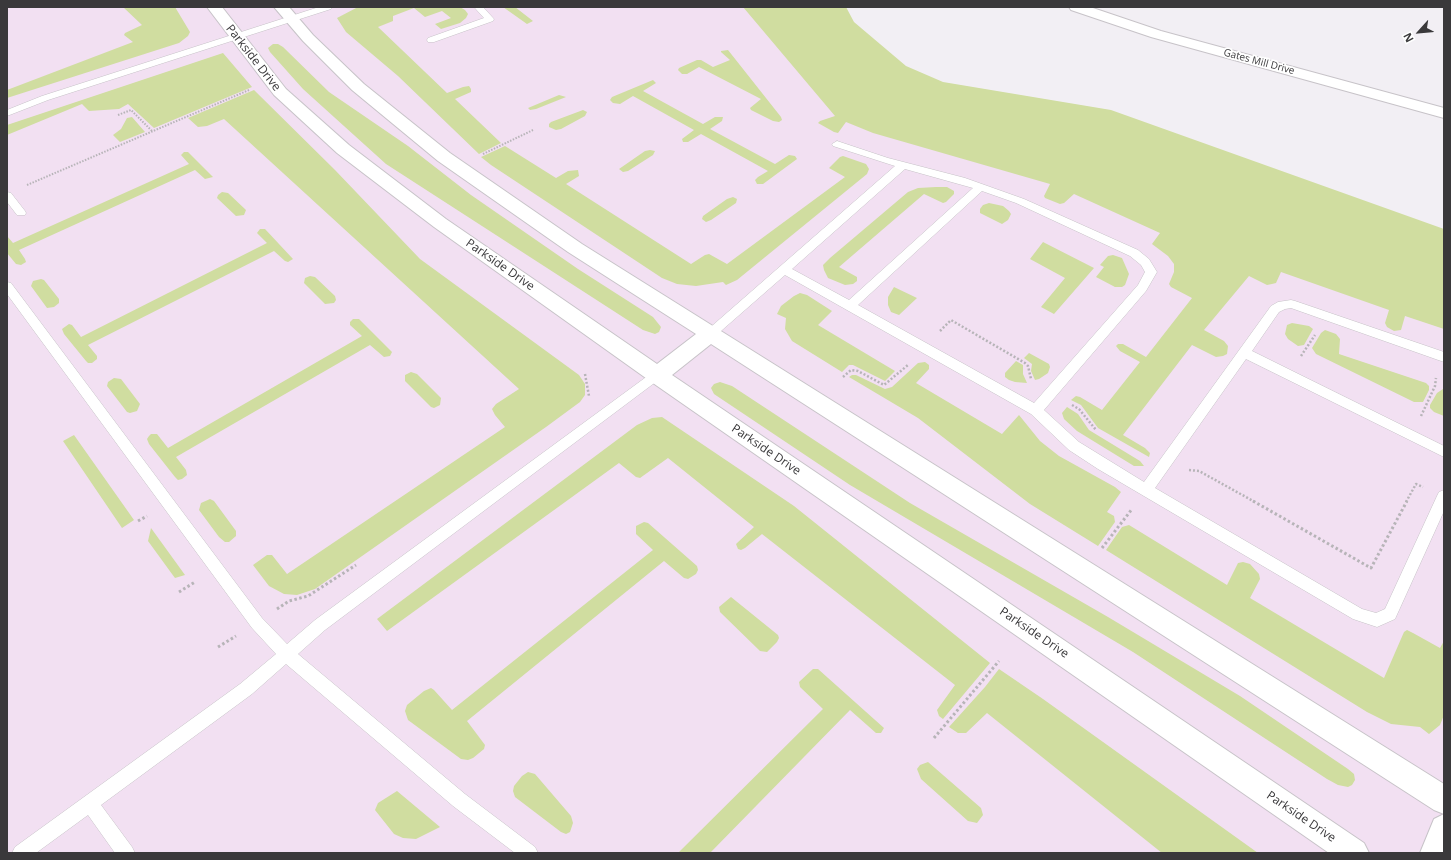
<!DOCTYPE html>
<style>
body{margin:0}
#map{position:relative;width:1451px;height:860px;overflow:hidden;background:#f2eff4;font-family:"Open Sans",sans-serif}
canvas{display:block}
.frame{position:absolute;inset:0;border:8px solid #3a393b;pointer-events:none}
.north{position:absolute;left:1399px;top:12px;width:40px;height:40px;-webkit-text-stroke:3px #fff;paint-order:stroke;rotate:243deg;font-size:11px;font-weight:700;line-height:16px;text-align:center;color:#3a393b}
.north::after{content:'';display:block;margin:auto;width:14px;height:18px;background:#3a393b;clip-path:polygon(50% 0,100% 100%,50% 72%,0 100%)}
</style>
<div id="map">
<canvas width="1451" height="860"></canvas>
<div class="frame"></div>
<div class="north">N</div>
</div>
<script>
const c = document.querySelector('canvas').getContext('2d');
c.lineJoin = 'round';
function fill(path, color) { c.fillStyle = color; c.fill(path, 'evenodd'); }
const toPath = rows => new Path2D(rows.map(r => 'M' + r).join(''));
function strokePath(path, color, width, dash) { c.strokeStyle = color; c.lineWidth = width; c.lineCap = dash ? 'butt' : 'round'; c.setLineDash(dash || []); c.stroke(path); }
function label(font, color, halo, rows, align = 'center') {
  c.font = font + ' "Open Sans",sans-serif'; c.lineWidth = 3.5; c.setLineDash([]); c.textBaseline = 'middle'; c.strokeStyle = halo; c.fillStyle = color; for (const [text, x, y, turn = 0] of rows) {
    c.save(); c.translate(x, y); c.rotate((+turn || 0) * Math.PI / 180); c.textAlign = isNaN(turn) ? turn : align; if (halo) c.strokeText(text, 0, 0); c.fillText(text, 0, 0); c.restore();
  }
}
fill(toPath([
 [7,7,810,7,885,89,1444,295,1444,853,7,853]
]), '#f2e0f2');
fill(toPath([
 [123,7,175,7,190,32,188,36,179,43,7,98,7,90,133,42,124,35,125,33,142,25],
 [358,7,460,7,465,10,468,14,466,18,460,23,441,29,435,24,451,18,442,11,425,17,414,8,393,16,393,21,378,27,447,93,463,87,469,86,471,89,471,92,455,99,501,143,479,154,398,76,346,32,337,18],
 [503,7,515,7,533,21,527,24],
 [743,7,846,7,854,22,906,66,943,82,1111,110,1444,229,1444,329,1405,316,1401,330,1394,331,1387,327,1385,323,1389,310,1281,272,1276,283,1272,284,1267,285,1249,276,1204,330,1224,341,1228,346,1227,354,1223,356,1216,357,1192,345,1123,435,1145,448,1150,453,1149,457,1098,428,1081,405,1071,400,1076,396,1080,397,1102,410,1140,362,1120,351,1116,346,1118,344,1123,344,1146,357,1192,298,1171,287,1169,284,1174,272,1174,264,1168,256,1152,244,1160,233,1074,194,1064,203,1060,204,1045,198,1044,196,1050,184,873,133,846,122,838,133,834,132,818,123,820,121,835,116],
 [273,44,278,44,283,47,329,92,408,146,471,195,578,269,653,317,661,327,659,332,655,334,643,330,386,164,303,89,270,52,268,48],
 [728,50,781,117,782,120,779,122,773,121,751,110,750,108,761,99,699,67,687,74,682,74,678,70,679,68,697,60,701,60,713,67,730,60,721,52,721,51],
 [223,53,252,87,154,128,128,104,119,109,89,111,82,104,7,135,7,125],
 [653,80,656,83,643,91,703,124,715,117,723,117,722,121,710,129,775,164,789,155,795,156,797,159,763,184,757,184,755,180,758,177,768,171,701,134,688,142,683,142,682,139,694,130,633,96,620,104,613,103,610,100,612,97],
 [254,90,335,170,420,259,579,375,585,384,585,395,580,402,546,427,315,589,297,595,284,594,269,586,253,565,267,555,272,555,287,574,505,427,495,415,492,409,496,404,519,389,224,119,207,126,198,127,188,118],
 [559,95,566,97,536,109,530,110,528,108],
 [583,110,587,112,585,116,561,129,556,130,549,127,549,124,551,122],
 [132,117,145,132,120,142,113,135,121,129,127,118],
 [505,146,556,178,568,171,578,170,579,176,566,184,691,264,705,255,709,254,727,264,845,177,829,168,840,157,843,156,866,164,869,169,867,174,737,280,726,285,723,282,696,286,677,284,662,278,491,165,481,157],
 [650,150,655,151,653,155,628,171,623,172,619,169,645,151],
 [184,152,188,152,213,177,205,179,195,170,19,250,25,259,26,262,21,265,16,264,7,253,7,236,13,243,189,164,181,155],
 [936,187,947,187,954,191,954,194,946,202,943,203,924,194,839,267,857,277,857,281,853,284,845,285,828,278,824,270,823,265,830,258,908,192,918,188],
 [222,192,228,193,246,210,244,215,236,216,217,198,218,195],
 [733,197,737,199,736,203,711,220,706,222,702,219,703,216,727,199],
 [989,203,1003,206,1009,211,1011,214,1008,220,1002,224,980,213,980,209,983,205],
 [260,229,265,229,293,259,288,262,285,261,274,251,88,345,97,356,97,359,92,363,88,363,86,361,64,334,62,329,69,324,72,325,81,337,267,243,257,233],
 [1043,242,1094,268,1054,314,1041,307,1065,278,1030,259],
 [1113,255,1122,258,1129,274,1125,285,1122,287,1115,287,1096,277,1104,267,1100,265,1108,256],
 [310,276,315,277,335,296,336,300,334,303,325,304,304,283,305,278],
 [41,279,44,280,59,299,59,303,54,307,47,308,31,286,33,281],
 [894,287,917,298,899,315,891,312,888,305,888,297],
 [800,293,807,295,832,311,818,325,895,371,885,381,853,365,849,365,842,372,792,341,785,329,786,318,777,314,781,306,794,296],
 [353,319,359,319,392,352,390,356,384,357,370,345,176,457,186,470,187,475,182,479,178,480,175,477,149,444,147,439,149,436,151,434,157,434,168,448,362,336,350,325,350,322],
 [1292,323,1309,326,1313,329,1304,345,1298,346,1288,339,1285,334,1287,325],
 [1325,330,1336,334,1340,339,1339,354,1426,383,1429,386,1429,390,1423,402,1414,402,1316,354,1312,348,1321,333],
 [1029,353,1049,364,1050,367,1048,373,1039,379,1035,380,1031,371,1032,364,1024,358],
 [1016,361,1023,365,1023,374,1027,383,1015,382,1009,380,1005,377,1005,373],
 [925,362,929,365,929,369,916,383,1002,434,1019,415,1040,441,1059,456,1115,487,1121,492,1107,512,1114,516,1115,522,1098,546,1030,504,918,418,849,377,852,375,856,375,885,389,892,387,918,363],
 [411,372,417,374,441,398,440,405,434,408,431,407,405,381,405,375],
 [114,378,121,379,140,404,137,411,130,413,127,412,107,386,108,382],
 [720,382,732,386,910,503,1108,617,1240,696,1348,769,1354,774,1355,780,1352,785,1348,787,1338,785,1327,779,1133,652,850,485,714,394,711,388,714,384],
 [1443,389,1444,389,1444,416,1434,412,1430,408,1430,405,1437,393],
 [1067,407,1078,414,1089,430,1140,461,1144,466,1134,466,1077,431,1064,419,1062,413],
 [662,417,794,506,990,663,943,719,939,716,937,710,955,685,762,534,745,548,741,550,738,549,736,544,754,527,668,458,640,478,636,477,619,463,387,631,377,619,637,425,652,418],
 [74,435,134,520,122,528,63,441],
 [210,499,214,501,236,531,236,536,229,542,225,542,219,537,199,510,201,503],
 [644,522,648,523,697,566,698,570,696,574,688,579,684,578,664,561,467,721,485,745,484,749,473,758,468,760,461,759,408,720,405,711,407,705,424,691,431,688,434,690,452,710,653,550,636,534,636,526],
 [1129,525,1227,585,1238,563,1243,562,1250,564,1259,574,1260,579,1250,598,1384,678,1404,632,1407,630,1413,633,1440,648,1444,641,1444,715,1440,725,1429,734,1420,727,1391,724,1367,712,1106,550,1122,527],
 [151,528,185,575,175,578,172,574,148,541],
 [731,597,778,635,779,638,777,642,767,652,760,651,720,612,719,607],
 [813,669,818,669,884,728,881,733,876,733,850,710,710,853,678,853,823,709,800,687,799,682],
 [999,669,1043,699,1258,853,1162,853,987,713,966,733,958,733,949,727,985,687],
 [928,762,981,808,983,815,977,823,968,821,921,779,917,769,920,765],
 [528,772,535,774,571,816,573,823,570,832,566,834,561,832,515,797,513,791,514,786,522,776],
 [397,791,440,827,416,839,403,838,394,834,375,810,378,803]
]), '#d0dda0');
const lane = toPath([
 [319,7,332,7,331,9,48,100,7,116,7,110,42,96,319,7],
 [474,7,483,7,494,19,493,21,434,42,428,42,427,40,428,38,484,18,474,7],
 [837,141,888,158,965,178,1024,199,1138,250,1149,259,1157,272,1146,291,1044,410,1079,442,1144,482,1271,306,1278,302,1291,300,1295,301,1444,352,1444,362,1291,308,1285,309,1279,312,1252,351,1444,446,1444,457,1246,359,1155,488,1362,609,1376,613,1385,609,1437,496,1439,492,1444,490,1444,511,1395,619,1377,627,1353,619,1098,469,1069,450,1031,414,785,275,713,338,709,339,705,338,703,335,705,332,895,166,833,146,832,144,837,141],
 [905,169,973,188,849,300,792,269,905,169],
 [982,191,1016,203,1130,256,1141,265,1145,272,1138,285,1034,403,858,305,982,191],
 [7,192,11,193,25,211,26,213,25,215,17,215,7,202,7,192],
 [7,282,11,283,262,618,287,644,315,620,653,372,657,370,661,372,663,375,661,378,325,630,298,654,465,794,535,847,538,853,515,853,453,806,286,664,252,694,101,805,132,847,135,853,115,853,88,815,36,853,12,853,15,847,240,684,276,654,252,628,7,294,7,282]
]);
const street = toPath([
 [1069,7,1090,7,1161,31,1444,108,1444,118,1151,37,1071,10,1069,7]
]);
const secondary = toPath([
 [207,7,222,7,286,89,349,145,446,219,657,364,696,334,568,252,438,161,352,90,303,41,274,7,289,7,313,35,364,84,450,153,582,244,1444,784,1444,814,1434,810,711,344,672,375,1364,843,1369,853,1329,853,650,381,434,227,337,153,274,95,207,7],
 [1444,814,1444,853,1420,853,1434,819,1444,814]
]);
strokePath(lane, '#c7c3c8', 1);
strokePath(street, '#c7c3c8', 2);
strokePath(secondary, '#c7c3c8', 2);
strokePath(toPath([
 [118,115,131,110,152,131],
 [483,154,533,130],
 [27,185,249,90]
]), '#b7b4b8', 2, [1.5, 1.5]);
strokePath(toPath([
 [940,331,951,320,1025,363,1028,366,1031,379],
 [1301,356,1315,335],
 [585,374,589,396],
 [843,377,851,370,858,371,884,385,908,365],
 [1072,405,1079,409,1096,430],
 [1421,416,1435,386,1436,378],
 [1189,470,1199,471,1255,502],
 [1406,502,1416,484,1423,487]
]), '#b7b4b8', 2.5, [2, 2]);
strokePath(toPath([
 [1253,501,1371,568,1407,501],
 [138,521,147,516],
 [1102,548,1132,509],
 [179,592,195,582],
 [277,609,289,601,308,596,356,565],
 [218,647,236,636],
 [934,738,999,661]
]), '#b7b4b8', 3, [2.5, 2.5]);
fill(lane, '#fff');
fill(street, '#fff');
fill(secondary, '#fff');
label('10px', '#3a393b', '#fff', [
 ["Gates Mill Drive",1259,62,15]
]);
label('12px', '#3a393b', '#fff', [
 ["Parkside Drive",253,58,52],
 ["Parkside Drive",500,265,35],
 ["Parkside Drive",766,450,34],
 ["Parkside Drive",1034,633,34],
 ["Parkside Drive",1301,817,34]
]);
</script>
